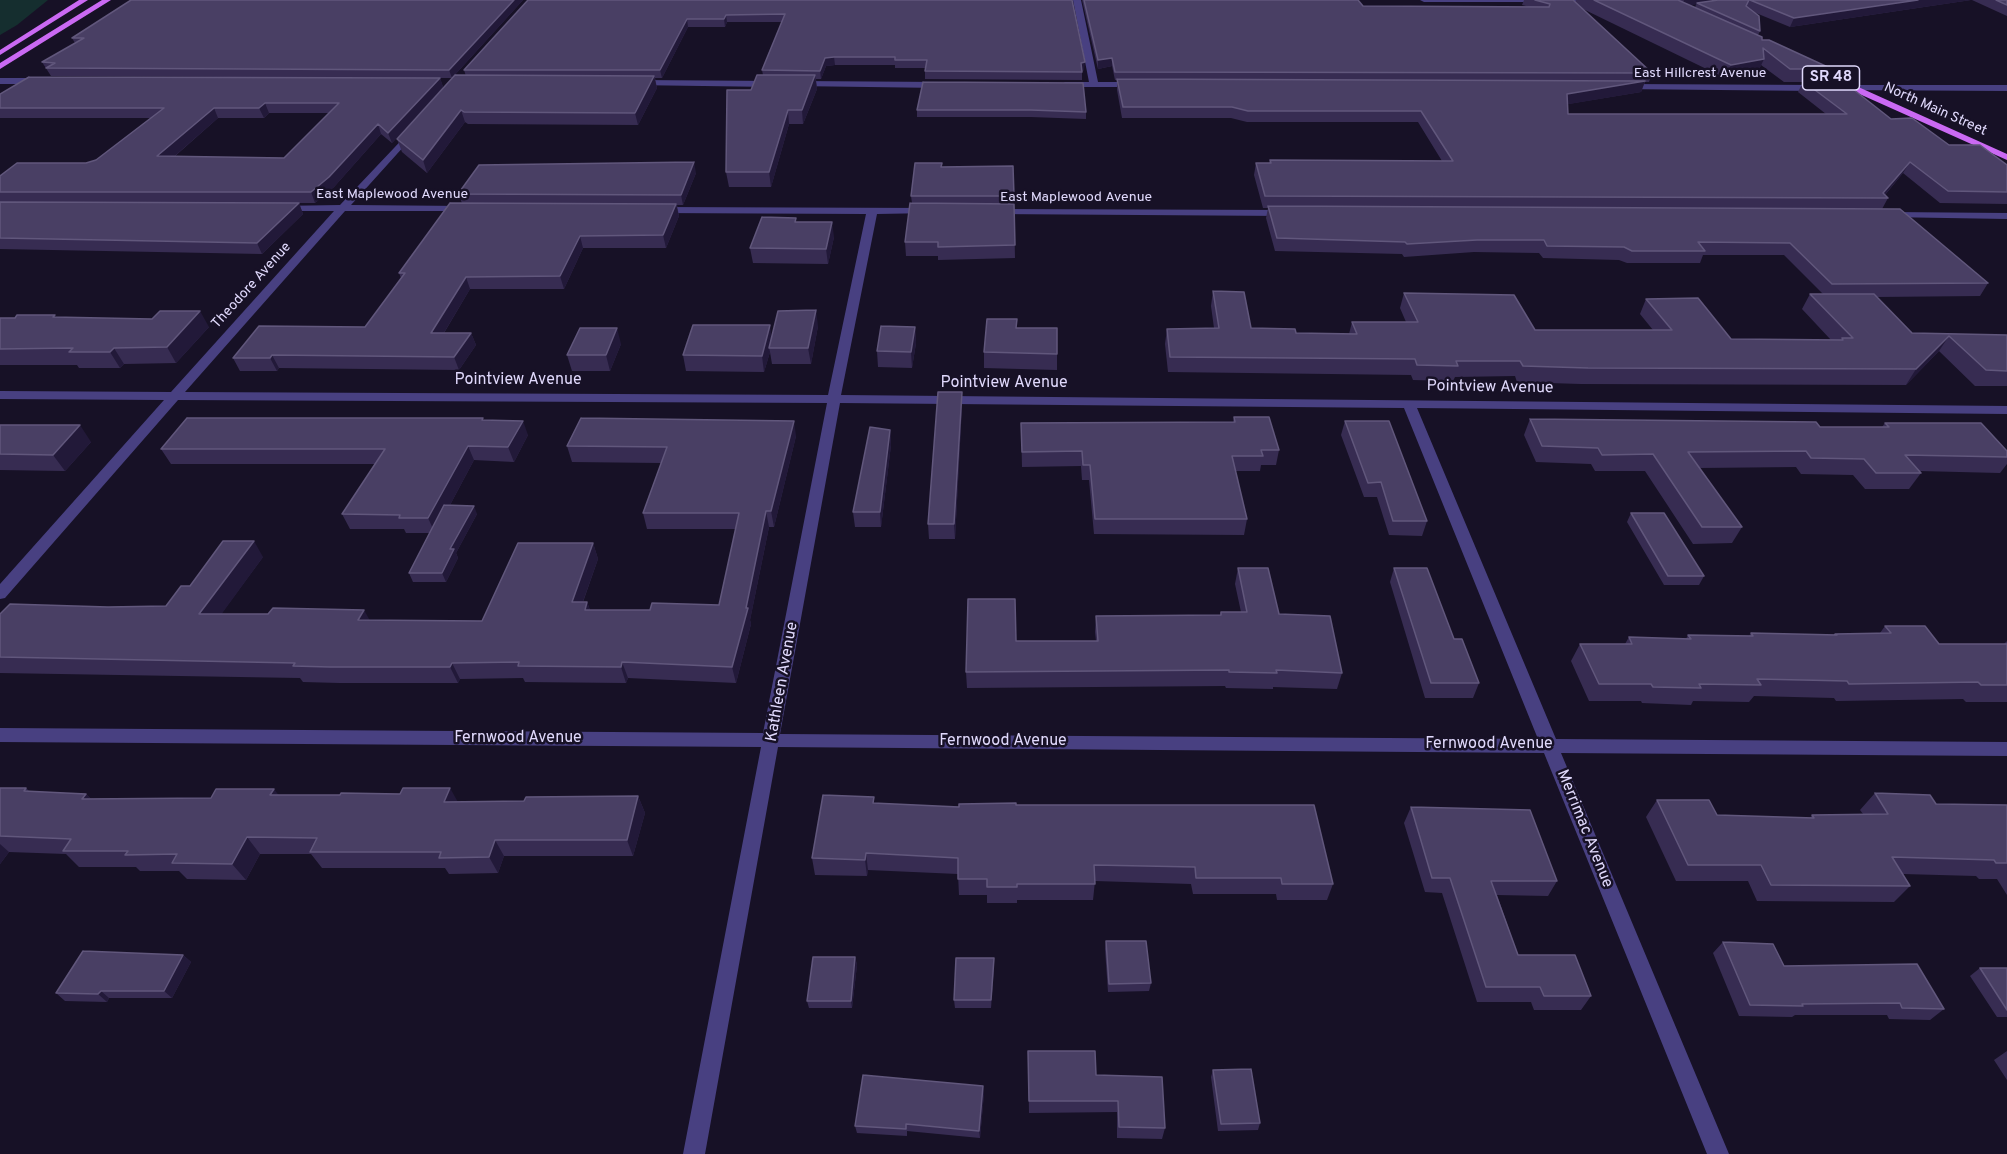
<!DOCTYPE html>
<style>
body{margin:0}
canvas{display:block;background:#171126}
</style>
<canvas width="2007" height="1154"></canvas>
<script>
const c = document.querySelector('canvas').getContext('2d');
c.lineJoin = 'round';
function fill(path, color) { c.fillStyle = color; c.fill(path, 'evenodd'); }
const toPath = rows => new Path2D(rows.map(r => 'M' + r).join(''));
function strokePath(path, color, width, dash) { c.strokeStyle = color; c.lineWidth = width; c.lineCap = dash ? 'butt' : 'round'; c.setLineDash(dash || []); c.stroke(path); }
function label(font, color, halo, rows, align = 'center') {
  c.font = font + ' Overpass,sans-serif'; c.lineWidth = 5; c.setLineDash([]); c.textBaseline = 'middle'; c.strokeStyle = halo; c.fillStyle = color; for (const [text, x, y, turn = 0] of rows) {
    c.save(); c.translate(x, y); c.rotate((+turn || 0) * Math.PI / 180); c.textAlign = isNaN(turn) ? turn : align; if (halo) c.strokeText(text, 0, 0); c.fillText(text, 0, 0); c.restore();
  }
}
fill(toPath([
 [0,0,48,0,17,25,0,35]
]), '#152e2f');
fill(toPath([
 [1073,0,1081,0,1098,82,1137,82,1141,85,1140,87,1062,87,1061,85,1065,82,1089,82,1073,0],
 [1420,0,1600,0,1596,2,1424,2,1420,0],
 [0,78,42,78,46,81,42,84,0,84,0,78],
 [636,80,774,81,778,84,774,87,633,85,633,81,636,80],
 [798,81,942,82,946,85,942,88,795,86,795,82,798,81],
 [1623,84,1818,85,1822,88,1818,91,1620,89,1620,85,1623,84],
 [1842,85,2007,85,2007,91,1839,90,1838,88,1842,85],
 [412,129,417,132,415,134,351,205,465,206,470,209,469,211,345,211,185,392,828,395,866,214,657,213,652,210,657,207,927,208,931,209,931,213,877,214,841,395,2007,406,2007,414,1417,408,1556,739,2007,742,2007,756,1561,753,1729,1154,1707,1154,1544,753,778,747,705,1154,683,1154,761,747,0,742,0,728,763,733,827,403,178,400,5,598,0,599,0,584,164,400,0,399,0,391,171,392,334,211,282,211,277,208,278,206,340,205,412,129],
 [840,403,1404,408,1538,739,780,734,840,403],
 [996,209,1287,210,1292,213,1287,216,992,214,992,210,996,209],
 [1890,212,2007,213,2007,219,1886,217,1885,215,1890,212]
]), '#484081');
fill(toPath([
 [79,0,88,0,0,55,0,50,79,0],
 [102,0,111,0,0,69,0,63,102,0],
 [1808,67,1814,67,2007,154,2007,160,1808,71,1808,67]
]), '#ca69f3');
fill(toPath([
 [131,0,523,0,452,78,440,78,443,87,392,143,381,134,334,187,315,203,162,203,299,203,303,214,262,254,0,249,0,176,86,163,96,160,151,118,0,118,0,94,403,78,51,76,42,62,75,43,72,38],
 [269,113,329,113,284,158,174,157,218,118,264,118],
 [528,0,1072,0,1084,70,1082,71,1082,80,925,79,925,68,895,68,895,65,835,65,826,66,821,79,816,79,817,89,803,124,789,124,771,187,729,187,726,172,751,90,763,75,762,70,782,22,727,22,725,27,688,27,662,78,655,78,657,88,638,125,468,124,465,122,427,173,402,152,397,139,466,76,464,70],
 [1082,0,1358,0,1363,6,1530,7,1522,5,1524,0,1573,0,1575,2,1576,0,1971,0,1790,27,1751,11,1760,31,1758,35,1762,40,1832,69,1826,82,1891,119,1949,145,2007,165,2007,204,1940,203,1903,173,1885,195,1888,198,1882,209,1988,283,1980,296,1876,297,1912,333,2007,335,2007,386,1975,386,1939,351,1906,385,1581,384,1517,382,1515,376,1455,377,1453,381,1413,380,1411,375,1168,372,1165,344,1167,329,1214,328,1211,306,1213,291,1251,328,1296,333,1349,334,1352,322,1406,322,1400,308,1404,293,1535,330,1653,330,1640,314,1646,299,1731,339,1831,340,1802,309,1810,294,1823,294,1784,255,1703,255,1700,263,1627,263,1619,260,1543,258,1539,253,1474,252,1404,257,1402,254,1275,251,1266,218,1268,208,1263,208,1254,175,1256,163,1269,163,1270,160,1442,161,1418,122,1247,122,1231,118,1122,118,1117,90,1117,80,1115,80,1112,66,1098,69],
 [1696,4,1695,8,1689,5],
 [1583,9,1725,78,1758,72,1761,65,1784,82,1803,82,1798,92,1826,114,1568,114,1568,104,1641,92,1645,82,1649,82,1652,73],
 [1972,0,2007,0,2007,16],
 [923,82,1086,112,1086,119,1031,117,917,117,917,110],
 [1013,166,1015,258,938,260,938,256,906,256,905,242,912,203,911,196,942,167],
 [696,173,683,205,677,205,679,216,666,248,583,248,564,289,470,289,444,333,471,333,476,345,459,370,279,368,277,371,240,371,233,358,365,327,401,278,399,273,462,203,458,194],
 [797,222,834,237,828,264,753,263,750,248],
 [56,317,209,327,176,363,124,364,120,368,79,368,77,365,0,365,0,318],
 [818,326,811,364,772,364,770,352,764,372,686,371,683,355],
 [915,327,916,343,912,368,878,367,877,351],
 [1017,328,1057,354,1057,370,984,368,984,352],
 [621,344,610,371,572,371,567,355],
 [962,392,962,406,955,539,929,539,928,524],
 [1234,417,1279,450,1276,465,1261,465,1260,471,1235,471,1247,519,1244,535,1094,534,1089,480,1082,480,1081,466,1022,467,1021,423,1233,422],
 [1530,419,1820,427,1882,427,1885,423,2007,451,2007,464,2000,473,1919,471,1921,473,1909,489,1865,489,1853,475,1801,474,1796,467,1699,468,1742,527,1732,543,1693,544,1645,471,1595,471,1591,464,1536,462,1524,435],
 [484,420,528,435,514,462,474,460,450,505,477,514,456,553,458,558,446,582,413,582,409,573,430,533,406,533,404,529,350,529,342,514,375,464,171,464,161,449],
 [1345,421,1427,521,1422,536,1389,535,1377,497,1364,497,1341,435],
 [0,425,91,442,65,471,0,470],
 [890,430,891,445,881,527,855,527,853,512],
 [796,436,774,527,769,527,750,620,751,624,736,683,628,678,626,683,525,682,523,678,460,679,458,683,340,683,303,682,300,678,0,673,0,614,108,607,166,606,190,586,263,557,221,614,369,620,482,621,593,543,598,559,583,602,587,602,590,610,650,610,719,605,736,529,647,529,643,513,661,463,572,462,567,446],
 [1631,513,1704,576,1699,585,1664,585,1627,522],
 [1238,568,1279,614,1342,673,1337,689,1273,687,1273,689,1226,688,1225,686,967,688,966,672,1016,641,1096,641,1095,632,1096,616,1220,615,1221,612,1241,612,1235,584],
 [1394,568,1454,639,1479,683,1473,698,1425,698,1390,582],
 [1885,626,1939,644,2004,644,2007,641,2007,702,1966,702,1963,699,1836,701,1834,698,1754,696,1749,702,1693,701,1691,705,1642,703,1641,701,1589,701,1571,661,1580,644,1625,644,1629,637,1686,639,1688,635,1749,636,1751,633,1834,635,1835,634,1880,633],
 [0,788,26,788,29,791,86,794,91,799,211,798,278,795,457,802,524,801,638,796,645,813,633,856,504,856,498,873,449,874,445,868,322,868,311,854,260,854,246,880,187,879,179,871,140,871,136,867,79,867,66,854,9,852,0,864],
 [1875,793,1936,804,2007,805,2007,895,1997,879,1979,879,1976,876,1903,874,1910,886,1894,902,1757,901,1748,881,1676,881,1646,817,1657,800,1717,815,1810,818,1812,815,1863,814,1860,810],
 [875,803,959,807,1016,805,1333,884,1327,900,1277,900,1276,894,1193,894,1191,884,1095,881,1093,900,1017,900,1017,903,987,903,987,895,959,895,958,874,868,870,867,876,815,875,812,858],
 [1411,807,1557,881,1548,896,1497,895,1518,955,1591,996,1581,1010,1534,1010,1531,1002,1477,1002,1442,893,1425,892,1404,823],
 [1106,941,1151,983,1149,991,1108,992,1105,949],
 [1723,942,1784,966,1944,1009,1930,1020,1889,1019,1887,1015,1795,1015,1792,1017,1739,1016,1713,953],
 [183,955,191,962,172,998,109,998,107,1002,65,1001,56,993],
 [855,957,857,965,852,1008,809,1008,807,1001],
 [994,966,991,1008,955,1008,954,1000],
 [1980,968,2007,968,2007,1017,1997,1017,1970,976],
 [1028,1051,1096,1075,1165,1128,1162,1139,1117,1138,1117,1112,1029,1113],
 [2007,1051,2007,1080,1994,1060],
 [1213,1070,1260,1123,1258,1130,1218,1131,1211,1077],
 [984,1093,980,1138,907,1131,907,1136,857,1133,855,1126]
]), '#372c52');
fill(toPath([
 [514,0,523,0,452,78,449,70],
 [1684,0,1721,0,1681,7],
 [1918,0,1971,0,1790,27,1794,18],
 [726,15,727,22,725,27,724,19],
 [687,19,688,27,662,78,660,70],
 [834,57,835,65,826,66,821,79,820,71,825,58],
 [1112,58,1112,66,1098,69,1098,60],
 [1764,59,1758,72,1725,78,1731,65],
 [1085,62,1084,70,1081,71,1081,63],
 [815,75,817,89,803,124,802,110],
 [654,76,657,88,638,125,635,113],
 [440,78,443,87,392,143,388,133],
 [1645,81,1641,92,1563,105,1567,94],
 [265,103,269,113,264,118,259,108],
 [214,108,218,118,162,167,157,156],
 [461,110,465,122,427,173,423,160],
 [788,110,789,124,771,187,769,172],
 [378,124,381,134,334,187,315,203,311,192],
 [694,162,696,173,683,205,681,195],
 [1910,162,1903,173,1882,198,1883,193],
 [299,203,303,214,262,254,257,243],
 [676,204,679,216,666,248,663,235],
 [832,222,834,237,828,264,826,249],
 [580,236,583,248,564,289,560,276],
 [466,277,470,289,436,346,431,333],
 [816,310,818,326,811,364,808,348],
 [200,311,209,327,176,363,167,347],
 [770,325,772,341,769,348,770,352,764,372,762,356],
 [915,327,916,343,912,368,911,352],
 [617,328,621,344,610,371,606,355],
 [471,333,476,345,459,370,454,357],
 [1949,336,1939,351,1906,385,1916,369],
 [114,348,124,364,120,368,110,352],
 [272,355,279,368,277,371,270,358],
 [962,392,962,406,955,539,954,524],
 [523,421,528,435,514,462,508,447],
 [794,421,796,436,774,527,771,511],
 [80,425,91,442,65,471,53,455],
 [890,430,891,445,881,527,880,512],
 [468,446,474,460,435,533,428,518],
 [474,506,477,514,456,553,458,558,446,582,442,573,450,549],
 [766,511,769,527,750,620,751,624,736,683,732,667,746,608],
 [254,541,263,557,210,630,199,614],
 [593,543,598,559,577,618,572,602],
 [587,602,593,618,585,610],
 [364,610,373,626,358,620],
 [622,662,628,678,626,683,621,667],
 [452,663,460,679,458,683,450,667],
 [450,788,459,804,444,802],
 [274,789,286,805,270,795],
 [86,794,102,810,82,799],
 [638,796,645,813,633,856,627,840],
 [247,837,260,854,246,880,232,864],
 [495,840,504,856,498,873,489,857],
 [0,844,9,852,0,864],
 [866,853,868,870,867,876,865,860],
 [183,955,191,962,172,998,164,991],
 [855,957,857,965,852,1008,851,1001],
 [994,958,994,966,991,1008,991,1000],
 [101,991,109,998,107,1002,98,994],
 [983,1086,984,1093,980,1138,979,1131]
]), '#221939');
const building = toPath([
 [131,0,514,0,449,70,46,68,55,63,42,62,84,38,72,38,131,0],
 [528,0,1072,0,1085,62,1081,63,1082,72,925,71,927,60,895,60,895,57,834,57,825,58,820,71,762,70,785,14,726,15,724,19,687,19,660,70,464,70,528,0],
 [1084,0,1358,0,1363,6,1549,7,1550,4,1535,0,1573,0,1652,73,1115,72,1112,58,1098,60,1084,0],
 [1594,0,1678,0,1762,37,1762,40,1769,40,1832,69,1790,69,1763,48,1764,59,1731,65,1594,0],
 [1718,0,1749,0,1746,6,1759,16,1760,31,1697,3,1718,0],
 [1750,0,1918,0,1794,18,1750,0],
 [1996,0,2007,0,2007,5,1996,0],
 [455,75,654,76,635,113,464,112,461,110,423,160,397,139,455,75],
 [757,75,815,75,802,110,788,110,769,172,726,172,727,90,751,90,757,75],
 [29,77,440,78,388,133,378,124,329,177,311,192,0,192,0,176,17,163,86,163,96,160,164,108,0,108,0,94,29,77],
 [265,103,339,103,284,158,157,156,214,108,259,108,265,103],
 [1117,79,1645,81,1567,94,1568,114,1847,114,1803,81,1844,82,1891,119,1912,118,1949,145,1980,145,2007,165,2007,192,1948,191,1910,162,1883,193,1888,198,1265,196,1256,163,1271,163,1270,160,1453,161,1421,111,1248,111,1232,107,1123,107,1117,79],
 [923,82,1083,83,1086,112,1031,110,917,110,923,82],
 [694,162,681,195,458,194,479,165,694,162],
 [915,163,942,163,941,167,1013,166,1014,196,911,196,915,163],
 [0,202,299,203,257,243,0,238,0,202],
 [450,203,676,204,663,235,580,236,560,276,466,277,431,333,471,333,454,357,272,355,270,358,233,358,259,326,365,327,405,273,399,273,450,203],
 [910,203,1014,204,1015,245,938,247,938,242,905,242,910,203],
 [1268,206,1900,209,1988,283,1832,284,1790,243,1698,242,1705,251,1632,251,1624,247,1547,246,1544,240,1477,240,1407,244,1405,242,1277,238,1268,206],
 [762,217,796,218,795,222,832,222,826,249,750,248,762,217],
 [1213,291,1244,292,1251,328,1295,329,1296,333,1357,334,1352,322,1418,322,1404,293,1514,295,1535,330,1672,330,1646,299,1698,298,1731,339,1843,340,1842,338,1853,338,1810,294,1874,294,1912,333,2007,335,2007,371,1986,370,1949,336,1916,369,1588,368,1523,366,1520,361,1456,361,1458,366,1417,365,1415,359,1170,357,1167,329,1219,328,1213,291],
 [816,310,808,348,769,348,778,311,816,310],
 [160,311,200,311,167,347,114,348,110,352,69,352,73,348,0,349,0,318,15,318,17,315,55,315,53,317,152,319,160,311],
 [987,319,1017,319,1016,328,1057,328,1057,354,984,352,987,319],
 [693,325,770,325,762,356,683,355,693,325],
 [881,326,915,327,911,352,877,351,881,326],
 [580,328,617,328,606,355,567,355,580,328],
 [938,392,962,392,954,524,928,524,938,392],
 [1234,417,1269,417,1279,450,1261,450,1263,456,1232,456,1247,519,1095,519,1090,465,1083,465,1082,451,1022,452,1021,423,1235,422,1234,417],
 [187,418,483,418,482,420,523,421,508,447,468,446,428,518,399,518,400,515,342,514,385,449,161,449,187,418],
 [581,418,794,421,771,511,766,511,746,608,748,608,732,667,622,662,621,667,518,666,519,662,452,663,450,667,330,667,293,666,295,663,0,657,0,614,10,604,108,607,166,606,181,586,190,586,223,541,254,541,199,614,268,614,273,608,364,610,358,620,482,621,518,543,593,543,572,602,587,602,585,610,650,610,652,603,719,605,739,513,643,513,667,447,567,446,581,418],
 [1530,419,1816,422,1820,427,1889,427,1885,423,1981,423,2007,451,2007,457,1905,455,1921,473,1876,473,1864,459,1811,458,1806,451,1688,452,1742,527,1702,527,1653,454,1602,455,1598,448,1542,446,1530,419],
 [1345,421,1389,421,1427,521,1393,521,1381,482,1368,483,1345,421],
 [0,425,80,425,53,455,0,454,0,425],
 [870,427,890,430,880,512,853,512,870,427],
 [444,505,474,506,450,549,454,549,442,573,409,573,444,505],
 [1631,513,1664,513,1704,576,1668,576,1631,513],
 [1238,568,1268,568,1279,614,1330,616,1342,673,1276,670,1277,673,1229,672,1229,670,966,672,968,599,1015,599,1016,641,1098,641,1096,616,1221,615,1221,612,1247,612,1238,568],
 [1394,568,1427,568,1454,639,1462,639,1479,683,1431,683,1394,568],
 [1885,626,1925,626,1939,644,2007,644,2007,685,1981,685,1978,682,1849,684,1847,681,1757,679,1761,685,1699,684,1701,688,1653,687,1651,684,1599,684,1580,644,1632,644,1629,637,1691,639,1688,635,1753,636,1751,633,1837,635,1835,634,1891,633,1885,626],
 [0,788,26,788,24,791,86,794,82,799,211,798,216,789,274,789,270,795,340,795,341,793,400,794,403,788,450,788,444,802,524,801,526,797,638,796,627,840,495,840,489,857,439,858,441,852,310,852,317,838,247,837,232,864,172,863,177,854,125,855,128,851,63,851,71,839,0,836,0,788],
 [1875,793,1930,795,1936,804,2007,805,2007,863,1996,863,1994,860,1892,857,1910,886,1771,885,1761,865,1688,865,1657,800,1709,800,1717,815,1814,818,1812,815,1888,814,1875,793],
 [823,795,874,797,873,803,959,807,959,804,1016,803,1016,805,1314,805,1333,884,1282,884,1281,878,1196,878,1195,867,1094,865,1095,884,1017,884,1017,887,987,887,987,879,958,879,958,858,866,853,865,860,812,858,823,795],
 [1411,807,1530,810,1557,881,1491,881,1518,955,1575,955,1591,996,1544,996,1540,987,1486,987,1450,878,1432,878,1411,807],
 [1106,941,1146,941,1151,983,1109,984,1106,941],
 [1723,942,1773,944,1784,966,1917,964,1944,1009,1902,1008,1900,1003,1802,1004,1803,1006,1750,1005,1723,942],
 [83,951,183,955,164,991,101,991,98,994,56,993,83,951],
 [813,957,855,957,851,1001,807,1001,813,957],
 [956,958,994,958,991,1000,954,1000,956,958],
 [1980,968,2007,968,2007,1010,1980,968],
 [1028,1051,1095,1051,1096,1075,1162,1077,1165,1128,1119,1127,1118,1101,1029,1101,1028,1051],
 [1251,1069,1260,1123,1221,1124,1213,1070,1251,1069],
 [863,1075,983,1086,979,1131,906,1124,906,1129,855,1126,863,1075]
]);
fill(building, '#493f64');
strokePath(building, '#61577c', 1.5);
label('14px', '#e0d9fc', '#171126', [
 ["East Hillcrest Avenue",1700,74],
 ["North Main Street",1935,110,24],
 ["East Maplewood Avenue",392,195],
 ["East Maplewood Avenue",1076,198],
 ["Theodore Avenue",252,286,-48]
]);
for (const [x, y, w] of [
 [1831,78,57]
]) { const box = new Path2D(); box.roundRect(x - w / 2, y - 12, w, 24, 4.5); c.fillStyle = '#171126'; c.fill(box); strokePath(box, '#e0d9fc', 1.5); }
label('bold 15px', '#e0d9fc', null, [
 ["SR 48",1831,78]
]);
label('16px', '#e0d9fc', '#171126', [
 ["Pointview Avenue",518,381],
 ["Pointview Avenue",1004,384],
 ["Pointview Avenue",1490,388,1],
 ["Kathleen Avenue",783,682,-80],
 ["Fernwood Avenue",518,739],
 ["Fernwood Avenue",1003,742],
 ["Fernwood Avenue",1489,745],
 ["Merrimac Avenue",1584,829,68]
]);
</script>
